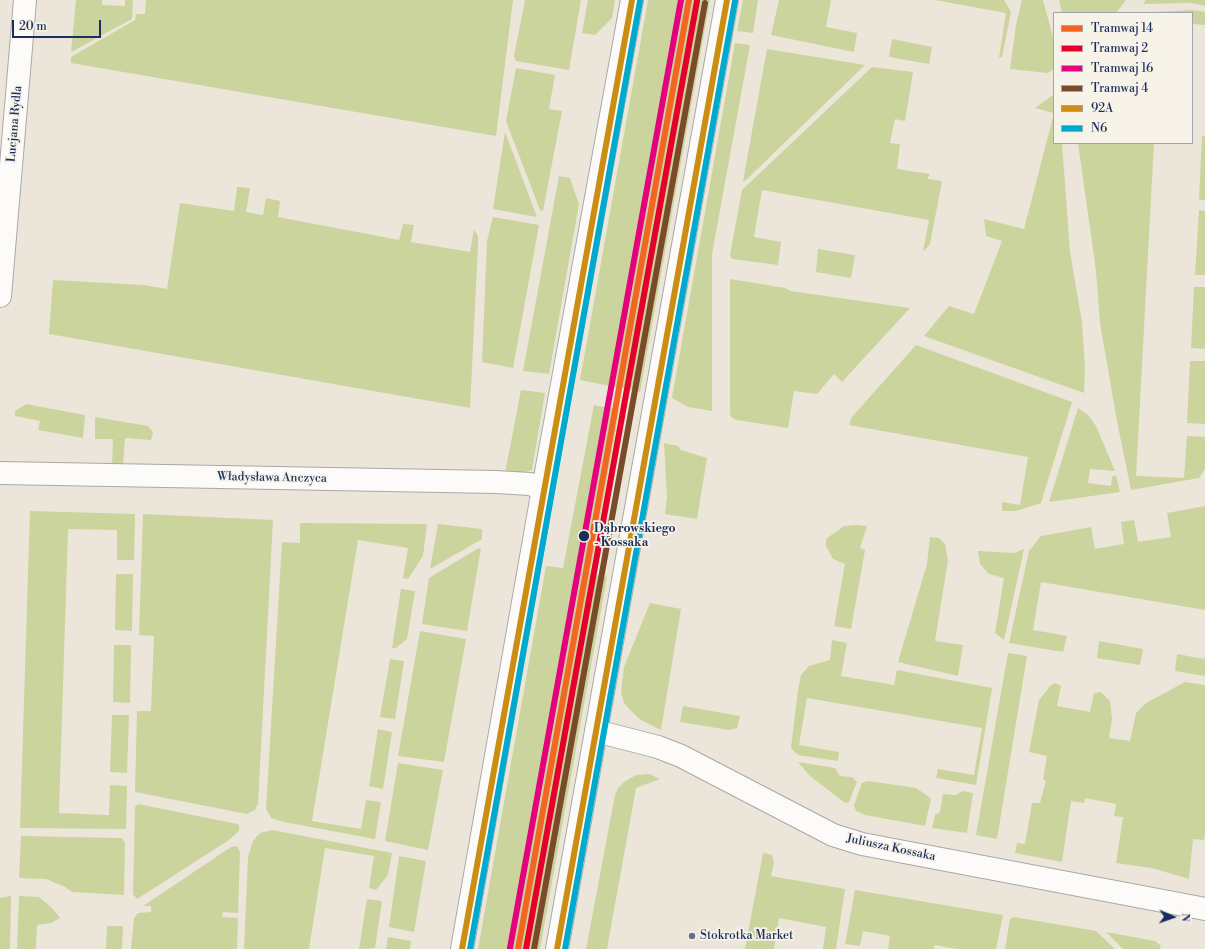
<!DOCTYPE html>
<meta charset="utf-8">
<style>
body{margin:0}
#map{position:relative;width:1205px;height:949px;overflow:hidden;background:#ece6da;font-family:"Libre Bodoni",serif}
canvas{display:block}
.legend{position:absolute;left:1053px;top:12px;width:140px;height:132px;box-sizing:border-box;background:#f7f3e8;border:1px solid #9fa5b1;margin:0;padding:5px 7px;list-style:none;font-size:12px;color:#1b2f5e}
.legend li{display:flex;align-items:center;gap:8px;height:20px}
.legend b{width:20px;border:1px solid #9fa5b1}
.north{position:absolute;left:1153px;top:897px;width:40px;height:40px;-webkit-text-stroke:3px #f7f3e8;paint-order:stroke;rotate:92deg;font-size:11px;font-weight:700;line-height:16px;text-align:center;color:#1b2f5e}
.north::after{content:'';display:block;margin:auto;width:14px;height:18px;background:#1b2f5e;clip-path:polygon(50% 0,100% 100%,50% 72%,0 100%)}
.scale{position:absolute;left:12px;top:20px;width:89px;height:18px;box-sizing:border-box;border:2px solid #1b2f5e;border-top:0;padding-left:5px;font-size:12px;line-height:14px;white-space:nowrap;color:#1b2f5e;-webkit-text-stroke:3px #f7f3e8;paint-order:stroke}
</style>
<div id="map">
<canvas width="1205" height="949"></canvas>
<ul class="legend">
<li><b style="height:5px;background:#f26522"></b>Tramwaj 14</li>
<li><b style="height:5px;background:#e4002b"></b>Tramwaj 2</li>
<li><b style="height:5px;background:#e5007d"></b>Tramwaj 16</li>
<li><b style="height:5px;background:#7a4b2a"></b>Tramwaj 4</li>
<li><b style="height:5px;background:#cb8e13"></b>92A</li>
<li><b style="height:5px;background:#00a9ce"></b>N6</li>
</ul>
<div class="north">N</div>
<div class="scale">20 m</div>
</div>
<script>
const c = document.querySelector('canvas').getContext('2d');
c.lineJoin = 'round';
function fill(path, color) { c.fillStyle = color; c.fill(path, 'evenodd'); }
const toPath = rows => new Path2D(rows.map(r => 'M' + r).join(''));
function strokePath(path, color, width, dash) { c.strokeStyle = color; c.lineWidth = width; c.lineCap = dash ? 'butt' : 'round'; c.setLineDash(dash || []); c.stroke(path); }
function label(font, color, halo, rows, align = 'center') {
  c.font = font + ' "Libre Bodoni",serif'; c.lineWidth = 3.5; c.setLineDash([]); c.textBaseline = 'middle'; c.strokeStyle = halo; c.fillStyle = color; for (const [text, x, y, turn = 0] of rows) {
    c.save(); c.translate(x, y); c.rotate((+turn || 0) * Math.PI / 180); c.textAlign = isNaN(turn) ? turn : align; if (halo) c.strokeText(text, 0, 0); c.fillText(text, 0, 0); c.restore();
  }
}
fill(toPath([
 [76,0,102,0,102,5,125,6,125,0,133,0,132,19,71,52],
 [146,0,513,0,496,136,71,63,71,57,135,20,136,14,145,14],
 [525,0,581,0,569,70,516,61,514,56],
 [588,0,615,0,612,18,595,35,582,33],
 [648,0,710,0,640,392,580,380],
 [743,0,758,0,753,33,737,31],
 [779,0,831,0,826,27,857,33,854,52,771,35],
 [935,0,1004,0,1011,12,1002,57,999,58,1006,13],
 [1022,0,1043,0,1054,41,1054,69,1048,73,1010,69,1016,25],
 [1059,0,1126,0,1116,13,1062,13],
 [1146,0,1205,0,1205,6,1191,3,1143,4],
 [1192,10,1205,12,1205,25,1192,24,1192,13,1132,13],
 [892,39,932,47,929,64,889,57],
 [735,43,750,45,712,254,712,411,688,407,672,398],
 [767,49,865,65,745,181,743,181],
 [872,67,913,72,905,121,895,119,890,143,900,144,897,169,930,174,927,179,942,181,930,244,923,252,929,220,762,190,754,237,781,242,778,265,732,259,730,255,742,190],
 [516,68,555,75,549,109,562,111,543,211,540,210,506,121],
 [1054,94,1054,143,1062,143,1070,252,1082,322,1085,369,1084,393,924,336,949,306,974,314,1002,241,986,236,984,219,1024,229,1054,113,1035,108],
 [505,132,525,185,537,217,493,209],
 [1202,136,1205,136,1205,200,1199,200],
 [1078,143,1154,143,1136,476,1184,478,1187,436,1205,437,1205,469,1199,478,1131,490,1117,421,1100,323,1096,271],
 [559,176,570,178,579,204,549,374,523,371],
 [237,187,250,188,246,212,263,215,266,198,280,201,278,217,399,240,403,224,414,225,411,242,470,252,474,229,478,236,478,246,470,408,49,334,53,280,144,285,167,289,180,203,234,211],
 [1199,210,1205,211,1205,275,1195,275],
 [493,217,539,225,513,368,482,362,487,241],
 [818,249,855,255,851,278,816,272],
 [730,279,785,288,791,291,910,308,842,382,834,374,817,394,794,391,788,428,737,420,732,418,730,414],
 [1194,287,1205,287,1205,349,1191,348],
 [916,345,1072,402,1041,503,1016,511,1002,511,1002,502,1020,505,1028,457,849,425,852,417],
 [1190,361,1205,361,1205,424,1187,423],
 [521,390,545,393,532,470,518,474,505,473],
 [26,404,85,415,83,438,38,430,40,421,15,416,15,411],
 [594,405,619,410,590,574,607,577,540,949,478,949,546,566,563,568],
 [1078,408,1088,415,1096,426,1115,471,1090,469,1088,483,1111,486,1112,477,1116,475,1120,492,1049,502],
 [95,417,148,426,153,432,151,440,125,438,123,464,112,465,113,439,95,439],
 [664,443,678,446,681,450,707,458,697,519,665,514,667,497],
 [1205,506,1205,610,1041,582,1033,630,1067,636,1063,652,1009,643,1029,551,1041,536,1091,527,1095,549,1124,544,1121,522,1134,520,1138,542,1171,537,1167,513],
 [30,511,135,514,134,560,117,560,117,530,68,529,59,813,109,815,110,785,127,786,126,829,20,828],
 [143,514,273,520,258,804,255,810,247,814,135,792,137,711,151,711,154,636,139,635],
 [300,523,427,524,423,556,408,579,403,578,408,548,358,540,312,821,361,829,366,800,381,802,375,839,284,822,271,818,266,809,282,542,300,543],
 [438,524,482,529,482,539,430,569],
 [857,525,867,526,860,548,865,550,851,629,834,626,845,564,833,559,826,546,826,539,844,526],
 [930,537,939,538,945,544,948,560,935,641,963,645,958,676,898,662,927,564],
 [481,548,467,631,422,624,429,578,477,549],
 [1024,549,1004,640,995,633,1004,578,989,574,980,564,978,551,1014,553],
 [116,574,133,574,132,631,115,630],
 [401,589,415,591,407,639,396,648,392,648],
 [650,603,681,609,661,730,641,720,632,712,624,703,621,692,624,667],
 [420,631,466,639,444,762,398,756],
 [832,640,847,643,841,676,894,685,897,670,992,688,976,785,936,778,938,769,974,775,982,728,807,698,799,745,839,752,838,761,798,755,791,748,798,690,801,675,809,666,830,660],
 [1099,641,1143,649,1140,665,1097,658],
 [114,645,131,645,130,703,113,702],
 [1008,653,1027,656,997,839,976,835],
 [1177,654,1204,659,1205,657,1205,676,1175,671],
 [390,659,404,661,395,719,380,717],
 [1185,682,1205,685,1205,834,1204,840,1193,839,1189,879,1152,868,1116,863,1123,817,1114,816,1116,804,1085,798,1084,803,1071,801,1062,862,1015,853,1017,843,1025,844,1032,803,1040,803,1046,781,1043,780,1047,756,1029,752,1039,700,1051,685,1055,683,1061,686,1057,706,1090,712,1094,693,1101,692,1110,701,1112,719,1109,738,1130,741,1136,713,1146,703],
 [683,706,740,716,737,728,729,730,680,722],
 [112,715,129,715,127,773,110,772],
 [378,729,392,732,383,789,369,786],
 [798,762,835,768,840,776,852,777,857,782,849,802,845,803,810,776],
 [398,763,443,770,428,850,385,841],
 [649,774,660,779,636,788,607,949,586,949,615,795,618,788,624,782,636,775],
 [868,781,916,788,925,794,931,799,925,826,865,815,856,811,854,805,862,783],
 [962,791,973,793,967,833,932,828,935,815,940,812,943,794,956,795],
 [138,804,237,824,239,825,239,831,229,840,137,899,133,894,135,807],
 [272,830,392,853,388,875,376,890,369,888,374,856,325,848,309,949,244,949,248,857,253,841,260,833],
 [21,836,122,838,125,843,124,895,72,892,65,887,46,879,19,878],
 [237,846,240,852,238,913,223,912,222,917,238,918,237,949,131,949,134,918,138,913,151,912,151,906,143,906,231,847],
 [763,853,772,855,774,863,771,876,845,889,836,949,823,949,826,927,779,918,774,949,745,949],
 [399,856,426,861,414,932,389,927],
 [855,890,1003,915,996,949,957,949,935,945,934,949,888,949,890,936,863,931,860,946,845,944],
 [11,896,10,949,0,949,0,898],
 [19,896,39,897,52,908,60,918,51,923,37,925,36,949,17,949],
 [367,899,382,901,375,948,359,949],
 [1014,917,1096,931,1115,949,1005,949,1010,919],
 [107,926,123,926,122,949,106,949],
 [1106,932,1155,941,1161,946,1160,949,1123,949],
 [388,937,411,941,410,949,386,949]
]), '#cad49c');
const minor = toPath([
 [0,296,25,0],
 [0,473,496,482,530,484,543,489],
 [596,731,658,747,681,756,833,835,862,844,1205,909]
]);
const secondary = toPath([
 [462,949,543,489,632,0],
 [557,949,727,0]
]);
strokePath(minor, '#a8a8a7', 24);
strokePath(secondary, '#a8a8a7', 24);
strokePath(minor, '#fcfbf9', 22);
strokePath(secondary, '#fcfbf9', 22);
strokePath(toPath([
 [462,949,632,0],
 [557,949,727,0]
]), '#cb8e13', 6);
strokePath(toPath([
 [470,949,640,1],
 [565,949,735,1]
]), '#00a9ce', 6);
strokePath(toPath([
 [518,949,689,0]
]), '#f26522', 6);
strokePath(toPath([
 [526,949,697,1]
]), '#e4002b', 6);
strokePath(toPath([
 [510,948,681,0]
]), '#e5007d', 6);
strokePath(toPath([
 [534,949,705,3]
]), '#7a4b2a', 6);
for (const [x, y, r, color] of [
 [584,536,6,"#1b2f5e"],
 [692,936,4,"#646f89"]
]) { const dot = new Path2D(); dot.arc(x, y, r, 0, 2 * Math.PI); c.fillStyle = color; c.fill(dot); strokePath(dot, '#f7f3e8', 1.5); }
label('12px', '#1b2f5e', '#f7f3e8', [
 ["Lucjana Rydla",15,124,-85],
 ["Władysława Anczyca",272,478,1],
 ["Juliusza Kossaka",891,848,12]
]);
label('bold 12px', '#1b2f5e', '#f7f3e8', [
 ["Dąbrowskiego",594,529],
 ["- Kossaka",594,543]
], 'left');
label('12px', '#1b2f5e', '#f7f3e8', [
 ["Stokrotka Market",700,936]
], 'left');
</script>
